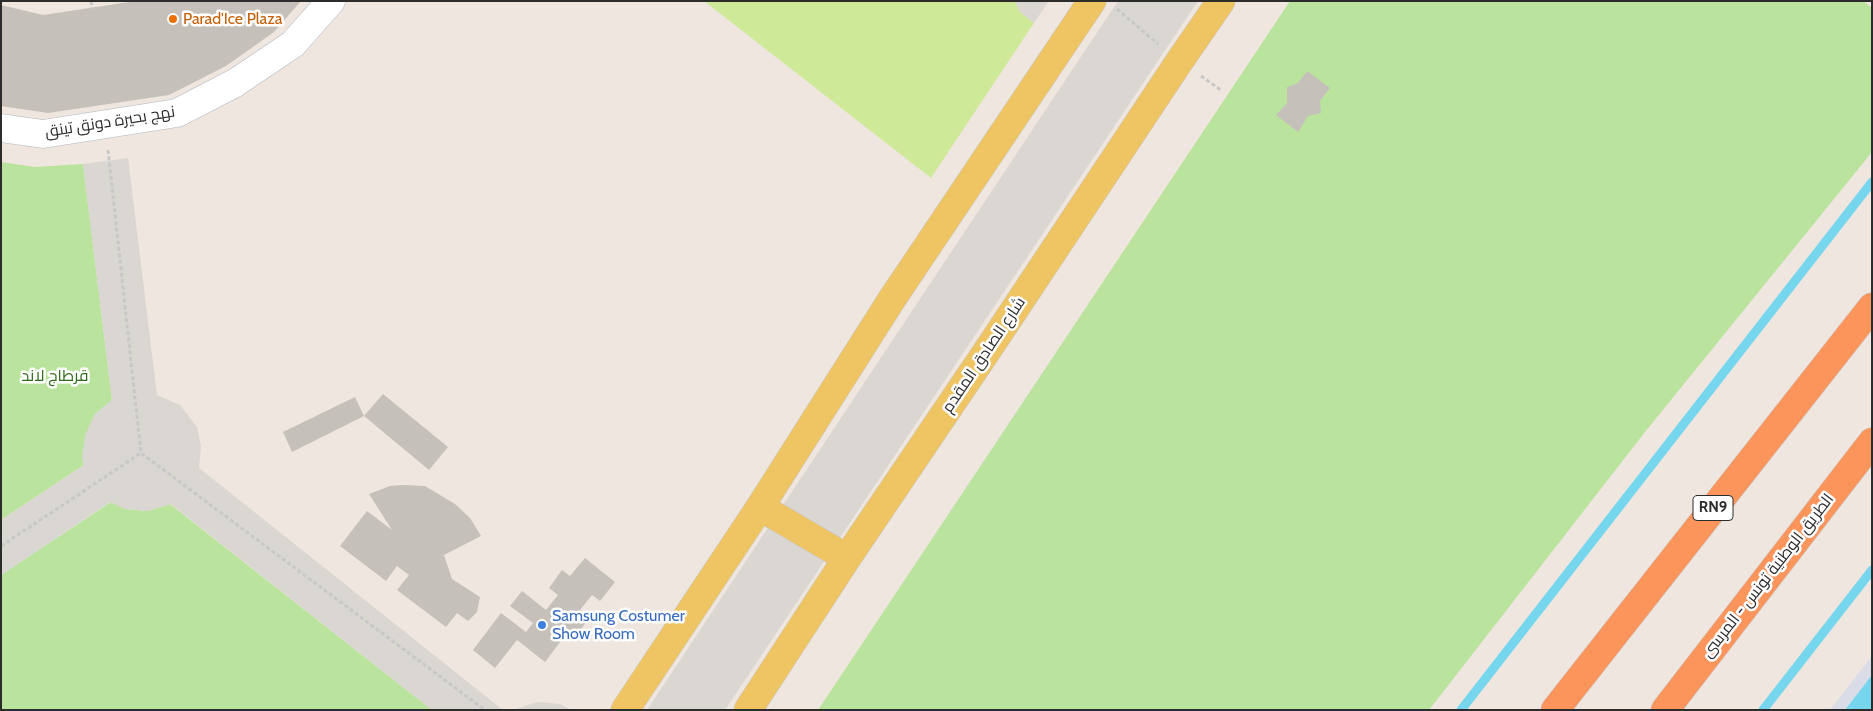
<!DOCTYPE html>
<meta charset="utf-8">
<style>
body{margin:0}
#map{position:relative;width:1873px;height:711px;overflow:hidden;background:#eee6df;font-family:Cabin,sans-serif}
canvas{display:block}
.frame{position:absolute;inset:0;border:2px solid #2c2c2c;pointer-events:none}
</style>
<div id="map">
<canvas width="1873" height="711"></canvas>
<div class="frame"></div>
</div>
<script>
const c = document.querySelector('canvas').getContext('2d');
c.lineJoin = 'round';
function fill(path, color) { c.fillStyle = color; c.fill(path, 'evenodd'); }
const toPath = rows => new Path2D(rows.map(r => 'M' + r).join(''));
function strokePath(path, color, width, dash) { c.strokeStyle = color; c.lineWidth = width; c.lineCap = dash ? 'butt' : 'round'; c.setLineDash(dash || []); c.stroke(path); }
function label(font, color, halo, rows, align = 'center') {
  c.font = font + ' Cabin,Cairo,sans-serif'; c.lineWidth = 5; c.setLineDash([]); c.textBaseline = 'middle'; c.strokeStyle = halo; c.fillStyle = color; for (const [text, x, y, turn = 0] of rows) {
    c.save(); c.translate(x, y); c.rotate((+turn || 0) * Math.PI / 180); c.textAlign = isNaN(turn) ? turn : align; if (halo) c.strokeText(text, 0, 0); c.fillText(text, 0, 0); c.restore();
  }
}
fill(toPath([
 [1872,656,1872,710,1830,710]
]), '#dadde7');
fill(toPath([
 [1290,1,1863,1,1872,8,1872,152,1645,432,1429,710,818,710],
 [1,162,35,167,83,164,112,400,95,414,82,458,84,465,1,520],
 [111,502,125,509,148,511,170,504,432,710,1,710,1,575]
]), '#bae39d');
fill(toPath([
 [704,1,1015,1,1020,12,1034,23,931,178]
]), '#ceea99');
fill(toPath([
 [1015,1,1049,1,1034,23,1020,12],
 [1118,1,1198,1,725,710,647,710],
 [128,158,157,395,180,405,197,427,201,445,199,468,503,710,432,710,171,504,148,511,125,509,110,502,1,575,1,520,84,465,82,458,85,435,95,414,112,400,83,164],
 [537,702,560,704,571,710,513,710]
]), '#dad6d2');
fill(toPath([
 [1872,675,1872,710,1845,710]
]), '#75d6ed');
strokePath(toPath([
 [1461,710,1872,182],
 [1763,710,1872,570]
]), '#75d6ed', 9);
fill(toPath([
 [136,1,301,1,274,32,226,66,169,95,48,113,1,106,1,5,43,15],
 [1307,71,1330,88,1320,101,1321,113,1308,116,1298,132,1276,115,1287,103,1287,87,1298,83],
 [383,394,448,447,429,470,364,416,292,452,283,432,355,397,364,416],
 [404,485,425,486,455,504,470,518,481,536,444,555,452,579,480,597,477,612,468,621,457,613,446,627,397,590,409,575,397,566,386,581,340,546,367,511,392,530,369,494,390,486],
 [585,558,615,582,600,601,592,595,580,610,590,617,576,636,562,625,553,636,560,642,545,662,517,640,495,668,473,650,501,613,526,632,533,623,510,606,522,591,546,610,558,595,549,588,562,570,570,576]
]), '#c6c0bb');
const minor = toPath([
 [1,128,43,134,177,113,235,83,293,44,331,1]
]);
const major = toPath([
 [760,507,847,558],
 [625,710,760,507,892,299,1092,1],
 [748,710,847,558,991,345,1179,62,1221,1]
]);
const highway = toPath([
 [1555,710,1872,307],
 [1665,710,1872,442]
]);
strokePath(minor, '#b2b6c0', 29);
strokePath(major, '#c8c8c8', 29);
strokePath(highway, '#c8c8c8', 29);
strokePath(toPath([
 [91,1,92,9],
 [1117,9,1158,44],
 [1201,76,1221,90],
 [108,150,141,453,485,710],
 [1,546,141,453]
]), '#c8c8c8', 3, [4, 2.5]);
strokePath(minor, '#fff', 28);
strokePath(major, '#efc463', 28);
strokePath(highway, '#fc955c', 28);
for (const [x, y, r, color] of [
 [173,19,5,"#e8710a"],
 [542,625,5,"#3f7fe0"]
]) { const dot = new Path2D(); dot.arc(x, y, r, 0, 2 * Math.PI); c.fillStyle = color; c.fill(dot); strokePath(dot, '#fff', 2); }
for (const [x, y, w] of [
 [1713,508,40]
]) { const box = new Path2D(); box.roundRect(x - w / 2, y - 12.5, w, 25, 4); c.fillStyle = '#fff'; c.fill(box); strokePath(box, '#2c2c2c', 1); }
label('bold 15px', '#2c2c2c', null, [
 ["RN9",1713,508]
]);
label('16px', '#c56008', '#fff', [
 ["Parad'Ice Plaza",183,19]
], 'left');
label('16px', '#2c2c2c', '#fff', [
 ["نهج بحيرة دونق تينق",110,122,-9],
 ["شارع الصادق المقدم",984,355,-56],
 ["الطريق الوطنية تونس - المرسى",1768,576,-52]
]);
label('16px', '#326a1c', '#fff', [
 ["قرطاج لاند",55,376]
]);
label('16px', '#366cbe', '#fff', [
 ["Samsung Costumer",552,616],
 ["Show Room",552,634]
], 'left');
</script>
